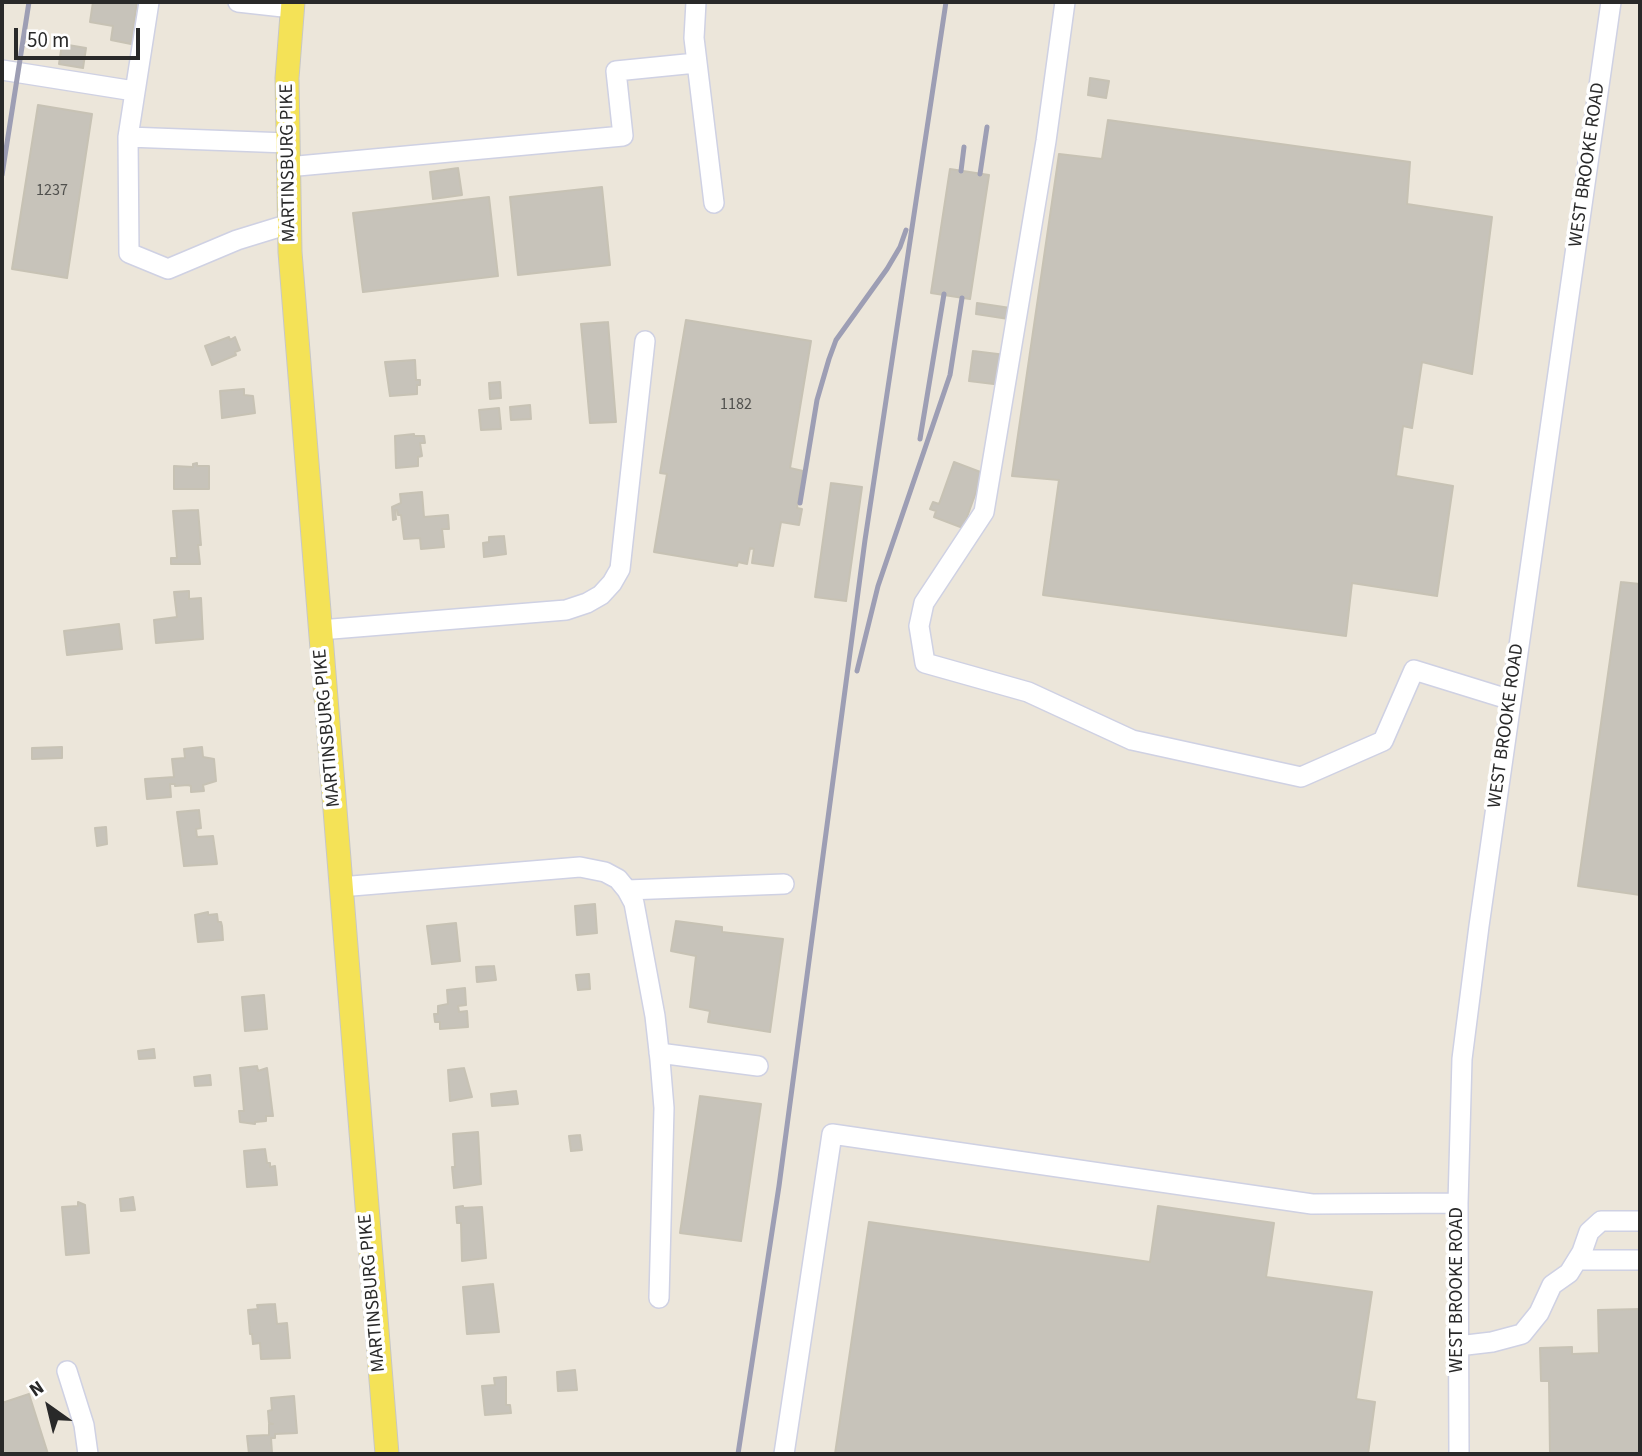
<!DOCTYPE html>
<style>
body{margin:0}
#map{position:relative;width:1642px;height:1456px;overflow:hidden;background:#ece6da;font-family:"Source Sans 3",sans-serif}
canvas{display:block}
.frame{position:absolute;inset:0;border:4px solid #292929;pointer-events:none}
.north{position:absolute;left:14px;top:1372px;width:70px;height:70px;-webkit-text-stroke:5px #fff;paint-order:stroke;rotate:326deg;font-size:19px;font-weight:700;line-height:28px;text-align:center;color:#292929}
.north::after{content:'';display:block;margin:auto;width:24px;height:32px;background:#292929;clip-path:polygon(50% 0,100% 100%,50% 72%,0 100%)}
.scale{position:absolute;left:14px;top:28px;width:126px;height:32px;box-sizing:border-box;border:4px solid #292929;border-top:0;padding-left:9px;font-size:21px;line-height:24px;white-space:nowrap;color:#292929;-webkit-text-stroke:5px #fff;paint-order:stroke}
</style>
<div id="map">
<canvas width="1642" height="1456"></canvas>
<div class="frame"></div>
<div class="north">N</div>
<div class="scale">50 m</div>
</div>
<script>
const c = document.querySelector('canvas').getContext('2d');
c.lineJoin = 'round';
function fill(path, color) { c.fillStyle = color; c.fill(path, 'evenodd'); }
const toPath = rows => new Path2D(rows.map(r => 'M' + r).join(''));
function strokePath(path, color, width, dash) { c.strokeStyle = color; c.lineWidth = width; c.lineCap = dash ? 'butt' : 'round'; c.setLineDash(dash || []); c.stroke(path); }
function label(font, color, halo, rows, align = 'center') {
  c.font = font + ' "Source Sans 3",sans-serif'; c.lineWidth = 7; c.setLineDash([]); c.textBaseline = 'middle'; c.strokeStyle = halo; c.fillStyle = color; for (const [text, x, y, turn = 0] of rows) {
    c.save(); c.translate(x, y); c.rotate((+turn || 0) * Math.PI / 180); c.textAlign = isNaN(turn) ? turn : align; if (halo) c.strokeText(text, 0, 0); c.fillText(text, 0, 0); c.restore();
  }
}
const building = toPath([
 [93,2,137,2,131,44,111,40,113,26,90,22,93,2],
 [62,44,86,48,83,68,59,64,62,44],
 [1090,78,1109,81,1106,98,1088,95,1090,78],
 [38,105,92,114,67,278,12,269,38,105],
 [1108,120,1410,162,1407,204,1492,217,1472,374,1422,362,1412,428,1403,426,1396,476,1453,486,1437,596,1352,583,1346,636,1043,595,1059,480,1012,476,1059,154,1102,159,1108,120],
 [458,168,462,195,433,199,430,172,458,168],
 [950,169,989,175,970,299,931,293,950,169],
 [602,187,610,265,518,275,510,197,602,187],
 [489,197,498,276,363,292,353,213,489,197],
 [977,303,1017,309,1015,320,976,314,977,303],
 [686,320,811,341,790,468,803,471,797,508,802,509,799,525,781,522,773,566,752,563,754,549,750,548,747,564,738,562,737,566,654,552,667,474,660,473,686,320],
 [608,322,616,422,590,423,581,324,608,322],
 [229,337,230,340,235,337,240,350,235,352,236,355,212,365,205,346,229,337],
 [973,351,1006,355,1002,385,969,381,973,351],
 [415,360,416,380,420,380,420,385,417,385,417,394,390,396,385,362,415,360],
 [500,382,501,398,490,399,489,383,500,382],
 [244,389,244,395,253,396,255,413,222,418,220,391,244,389],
 [530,405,531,419,511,420,510,407,530,405],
 [499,408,501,429,481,430,479,410,499,408],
 [414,434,414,436,424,436,425,443,420,443,422,456,418,457,418,466,396,468,395,436,414,434],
 [954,462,983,473,963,528,934,517,936,511,930,509,933,502,939,504,954,462],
 [197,463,197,466,209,466,209,489,174,489,174,466,193,467,193,464,197,463],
 [831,483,862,487,846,601,815,597,831,483],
 [422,492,424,517,448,515,449,529,442,529,444,547,421,549,420,538,404,539,401,515,398,515,397,510,395,510,396,519,393,520,392,507,401,503,400,494,422,492],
 [198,510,201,545,198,545,200,564,171,564,171,558,177,558,173,511,198,510],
 [504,536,506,554,484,557,483,543,489,542,489,537,504,536],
 [1621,582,1640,584,1640,895,1578,886,1621,582],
 [189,591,189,599,201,598,203,639,156,643,154,620,177,617,174,592,189,591],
 [119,624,122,649,67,655,64,631,119,624],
 [62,747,62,758,32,759,32,748,62,747],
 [202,747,203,757,214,759,216,781,203,785,204,791,191,792,191,786,188,785,175,786,175,784,170,784,171,797,147,799,145,779,174,777,172,759,185,758,184,749,202,747],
 [199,810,201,828,196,829,197,837,213,836,217,864,184,866,177,812,199,810],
 [106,827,107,844,97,846,95,828,106,827],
 [595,904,597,933,577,935,575,906,595,904],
 [208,912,208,915,217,914,218,922,221,922,222,926,223,940,198,942,195,915,208,912],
 [676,921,722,927,722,932,783,939,770,1032,708,1022,710,1011,690,1007,696,956,671,951,676,921],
 [456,923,460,961,432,964,427,926,456,923],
 [494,966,496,980,477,982,476,967,494,966],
 [589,974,590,989,578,990,576,975,589,974],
 [465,988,466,1005,458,1006,459,1012,467,1011,468,1027,440,1029,440,1022,435,1022,434,1014,438,1014,438,1006,448,1004,447,990,465,988],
 [264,995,267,1029,245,1031,242,997,264,995],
 [154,1049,155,1058,139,1059,138,1051,154,1049],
 [257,1066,258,1071,267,1068,273,1116,266,1116,266,1121,255,1122,255,1124,240,1122,239,1111,244,1111,240,1068,257,1066],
 [464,1068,472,1097,450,1101,448,1070,464,1068],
 [210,1075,211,1085,195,1086,194,1077,210,1075],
 [516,1091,518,1104,492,1106,491,1094,516,1091],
 [700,1096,761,1104,741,1241,680,1233,700,1096],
 [478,1132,481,1184,454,1188,452,1167,455,1167,453,1134,478,1132],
 [580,1135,582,1150,571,1151,569,1136,580,1135],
 [265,1149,267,1163,270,1163,270,1167,275,1166,277,1185,247,1187,244,1151,265,1149],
 [133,1197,135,1210,121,1211,120,1199,133,1197],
 [78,1202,85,1205,89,1253,66,1255,62,1207,78,1206,78,1202],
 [463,1206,463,1208,482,1207,486,1258,462,1261,461,1223,457,1223,456,1207,463,1206],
 [1158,1206,1274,1223,1266,1277,1372,1292,1356,1399,1375,1402,1368,1454,835,1454,869,1222,1150,1262,1158,1206],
 [493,1284,499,1332,467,1334,463,1287,493,1284],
 [275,1304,277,1324,287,1323,290,1358,261,1359,260,1343,253,1344,252,1334,250,1334,248,1310,258,1309,257,1305,275,1304],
 [1640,1309,1640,1454,1550,1454,1549,1381,1541,1381,1540,1348,1572,1347,1572,1354,1599,1353,1598,1310,1640,1309],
 [575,1370,577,1390,558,1391,557,1372,575,1370],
 [506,1377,506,1405,510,1405,511,1413,485,1415,482,1386,495,1385,494,1378,506,1377],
 [29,1394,48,1454,2,1454,2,1403,29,1394],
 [294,1396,297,1433,275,1434,275,1438,271,1438,272,1453,249,1454,247,1436,269,1435,269,1424,273,1424,269,1423,268,1411,272,1410,271,1398,294,1396]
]);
fill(building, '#c7c3ba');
strokePath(building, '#c7c2b4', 2);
const minor = toPath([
 [149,2,128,137,129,253,168,269,237,240,289,224],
 [238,2,292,8],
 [696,2,694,38,714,203],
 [1065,2,1046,141,984,512,924,603,919,626,925,663,1028,692,1132,740,1301,777,1383,741,1414,670,1511,700],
 [2,70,134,91],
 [128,137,287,143],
 [287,167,623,136,616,71,696,63],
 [320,630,566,610,587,603,601,595,612,583,620,569,645,341],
 [340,887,580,867,605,872,618,879,627,890,634,903,655,1016,660,1060,664,1108,659,1298],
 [627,890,784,884],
 [659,1053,758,1066],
 [1577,1260,1640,1260],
 [1458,1346,1492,1342,1522,1334,1539,1313,1552,1285,1569,1273,1582,1252,1589,1232,1601,1221,1640,1221],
 [67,1371,84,1425,88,1454],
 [784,1454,832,1134,1312,1204,1458,1203],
 [1459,1454,1458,1203,1462,1059,1479,926,1611,2]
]);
const major = toPath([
 [293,2,287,78,290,252,387,1454]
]);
strokePath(minor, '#cfd1e3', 22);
strokePath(major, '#c7c7c7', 25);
strokePath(minor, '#fff', 19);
strokePath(major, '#f4e257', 23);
strokePath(toPath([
 [961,171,964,147],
 [980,174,987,127],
 [2,175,29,2],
 [920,439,944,294],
 [800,503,817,400,829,359,836,340,887,269,900,247,906,230],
 [857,671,878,586,950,375,962,298],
 [738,1454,779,1186,865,540,946,2]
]), '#9d9eb4', 5);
label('16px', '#50504d', null, [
 ["1237",52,191],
 ["1182",736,405]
]);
label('19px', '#292929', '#fff', [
 ["MARTINSBURG PIKE",289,163,-91],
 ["WEST BROOKE ROAD",1588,165,-82],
 ["WEST BROOKE ROAD",1507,726,-82],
 ["MARTINSBURG PIKE",328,728,-95],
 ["WEST BROOKE ROAD",1458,1290,-90],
 ["MARTINSBURG PIKE",373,1293,-95]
]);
</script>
